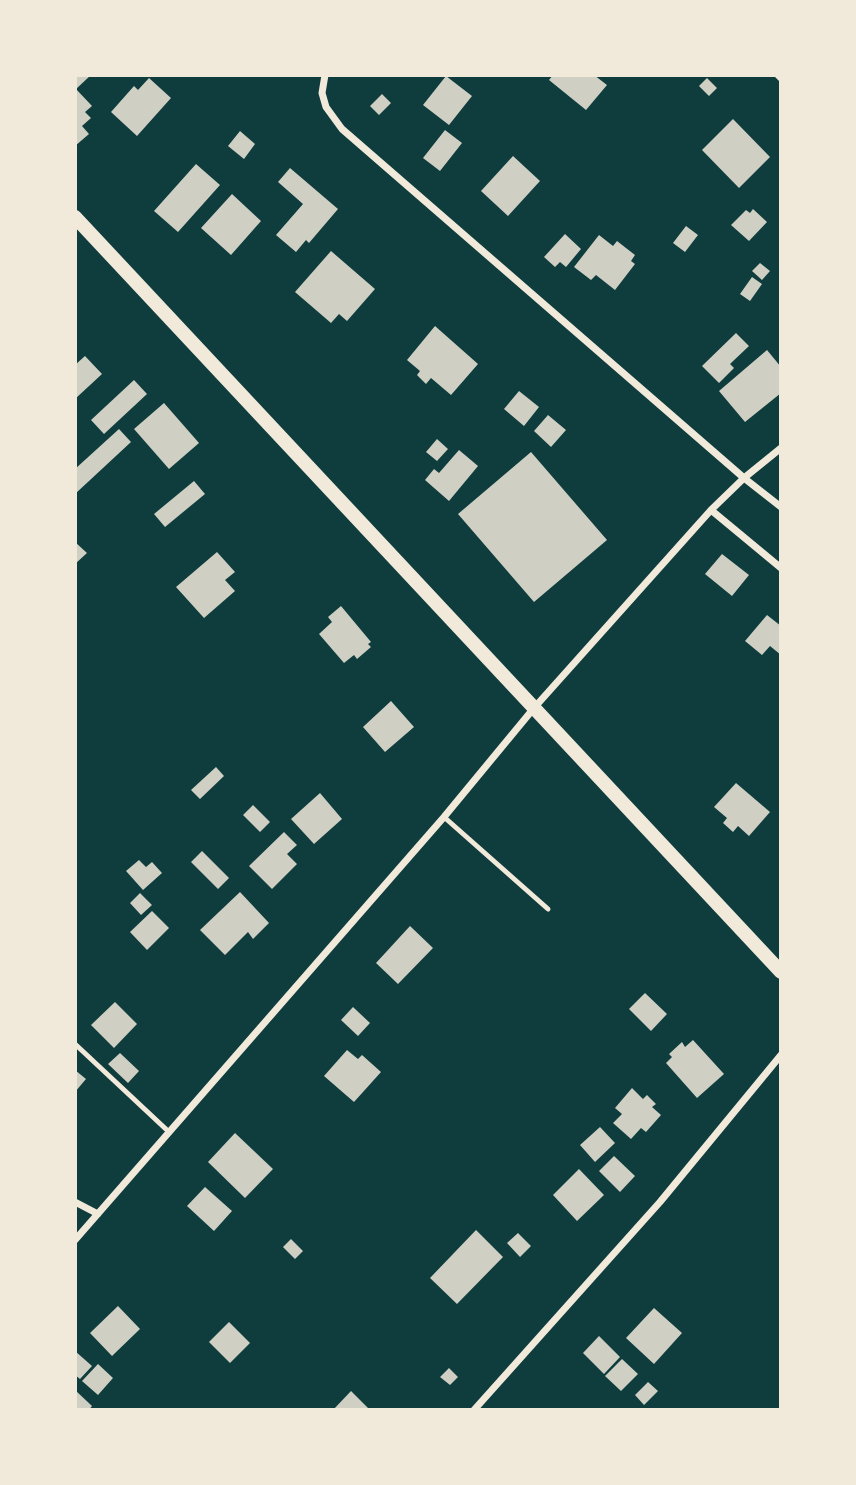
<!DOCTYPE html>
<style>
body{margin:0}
#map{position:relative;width:856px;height:1485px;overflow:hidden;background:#0f3d3e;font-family:"Sofia Sans Condensed",sans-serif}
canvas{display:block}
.frame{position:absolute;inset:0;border:77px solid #f1e9da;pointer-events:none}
</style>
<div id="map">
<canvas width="856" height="1485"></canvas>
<div class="frame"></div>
</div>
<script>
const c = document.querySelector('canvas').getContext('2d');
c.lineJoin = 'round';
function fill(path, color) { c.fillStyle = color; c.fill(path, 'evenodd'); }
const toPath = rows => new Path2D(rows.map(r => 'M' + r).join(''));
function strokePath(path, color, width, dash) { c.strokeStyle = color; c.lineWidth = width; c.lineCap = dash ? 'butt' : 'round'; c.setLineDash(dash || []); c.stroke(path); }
fill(toPath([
 [75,75,91,75,76,89,92,106,85,112,91,118,82,126,89,134,75,146],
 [553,75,594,75,607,85,586,110,549,80],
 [446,76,472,96,449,125,423,105],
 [149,78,171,98,137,136,111,112,134,86,138,90],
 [707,78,717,88,709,96,699,86],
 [382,94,391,103,379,115,370,106],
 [733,119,770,157,739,188,702,150],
 [445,130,462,143,440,171,423,158],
 [240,131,255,144,244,159,228,146],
 [513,156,540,181,508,216,481,191],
 [196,164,220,185,178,232,154,211],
 [290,168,338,209,309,243,306,240,296,252,276,235,303,204,278,182],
 [232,194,261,221,231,255,201,228],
 [753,209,767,222,749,241,731,225,746,210,750,213],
 [686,226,698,235,685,252,673,243],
 [565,234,581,249,566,267,560,262,555,267,544,257],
 [599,235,613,246,617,241,635,255,631,261,635,264,615,290,596,275,591,280,574,267],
 [331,251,375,289,347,321,339,314,331,323,295,292],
 [760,263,770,271,762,280,752,271],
 [752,277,762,284,750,301,740,294],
 [435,326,478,364,451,395,431,378,426,384,417,375,420,371,407,360],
 [736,333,749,346,730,364,734,368,719,383,702,366],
 [767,350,781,367,781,393,745,422,719,391],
 [85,356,102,374,75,399,75,365],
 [134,380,147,394,104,434,91,420],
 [519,391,539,407,524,426,504,409],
 [164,403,199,443,169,469,134,429],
 [548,415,566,430,551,447,534,431],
 [119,429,131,442,75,494,75,469],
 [437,439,448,449,437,461,426,452],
 [459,450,478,466,449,501,425,480,434,469,439,473],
 [531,452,607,540,534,602,458,514],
 [194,481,205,494,165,527,154,514],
 [75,542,87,553,75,564],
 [217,552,235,572,225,580,235,591,204,618,176,587],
 [722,554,749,575,732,596,705,574],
 [341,606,371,642,368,644,371,647,357,659,354,655,344,663,319,634,332,622,328,617],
 [767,615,781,626,781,655,770,646,762,655,745,641],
 [391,701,414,727,385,752,363,727],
 [216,767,224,776,200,799,191,790],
 [736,783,770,812,749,836,738,826,733,832,723,823,727,818,714,807],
 [320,793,342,819,314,844,291,819],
 [253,805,270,822,260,832,243,815],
 [284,832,297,845,287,854,297,864,272,889,249,866],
 [202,851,229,878,218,889,191,862],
 [139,860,146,867,152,862,162,873,143,890,126,871],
 [240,892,269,923,253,939,248,932,225,955,200,930],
 [140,893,152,905,141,915,130,903],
 [152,911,169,928,147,950,130,932],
 [410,926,433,948,398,984,376,963],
 [645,993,667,1014,651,1031,629,1009],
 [115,1002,137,1024,114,1048,91,1025],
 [353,1007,370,1023,358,1036,341,1020],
 [693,1040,724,1074,697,1098,666,1063,672,1057,669,1054,682,1042,685,1047],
 [347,1050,358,1059,362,1055,381,1072,354,1102,324,1076],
 [120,1053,139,1071,128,1083,108,1064],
 [75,1070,86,1079,75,1092],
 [632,1088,643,1099,647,1095,656,1104,652,1107,661,1115,646,1132,641,1128,631,1139,613,1123,622,1114,615,1108],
 [600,1127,615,1143,595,1162,580,1145],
 [235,1133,273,1169,245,1198,208,1162],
 [614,1156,635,1176,620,1192,599,1171],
 [579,1169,604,1195,577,1221,553,1195],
 [205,1187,232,1211,214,1231,187,1206],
 [476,1230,503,1257,457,1304,430,1278],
 [518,1233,531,1246,520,1257,507,1243],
 [291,1239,303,1251,295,1259,283,1247],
 [118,1306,140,1329,112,1356,90,1333],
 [654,1308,682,1333,654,1364,626,1338],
 [229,1322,250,1343,230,1363,209,1342],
 [599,1336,620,1357,604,1374,583,1353],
 [75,1351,92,1366,80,1379,75,1375],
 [622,1359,638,1374,621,1391,605,1376],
 [98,1364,113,1378,98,1395,82,1381],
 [449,1368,458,1377,450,1385,440,1377],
 [648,1382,658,1391,644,1405,635,1395],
 [75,1390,92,1406,89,1410,75,1410],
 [351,1391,370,1410,333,1410]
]), '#cfcfc3');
strokePath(toPath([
 [444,817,548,909],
 [75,1044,169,1132]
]), '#f1e9da', 5);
strokePath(toPath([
 [325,75,322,93,326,107,342,129,744,478,781,507],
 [778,75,781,78],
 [711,510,781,568],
 [75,1202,98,1214],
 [75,1240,444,817,534,708,711,510,744,478,781,448],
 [474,1410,660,1202,781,1055]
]), '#f1e9da', 7);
strokePath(toPath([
 [75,217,781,972]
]), '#f1e9da', 14);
</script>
